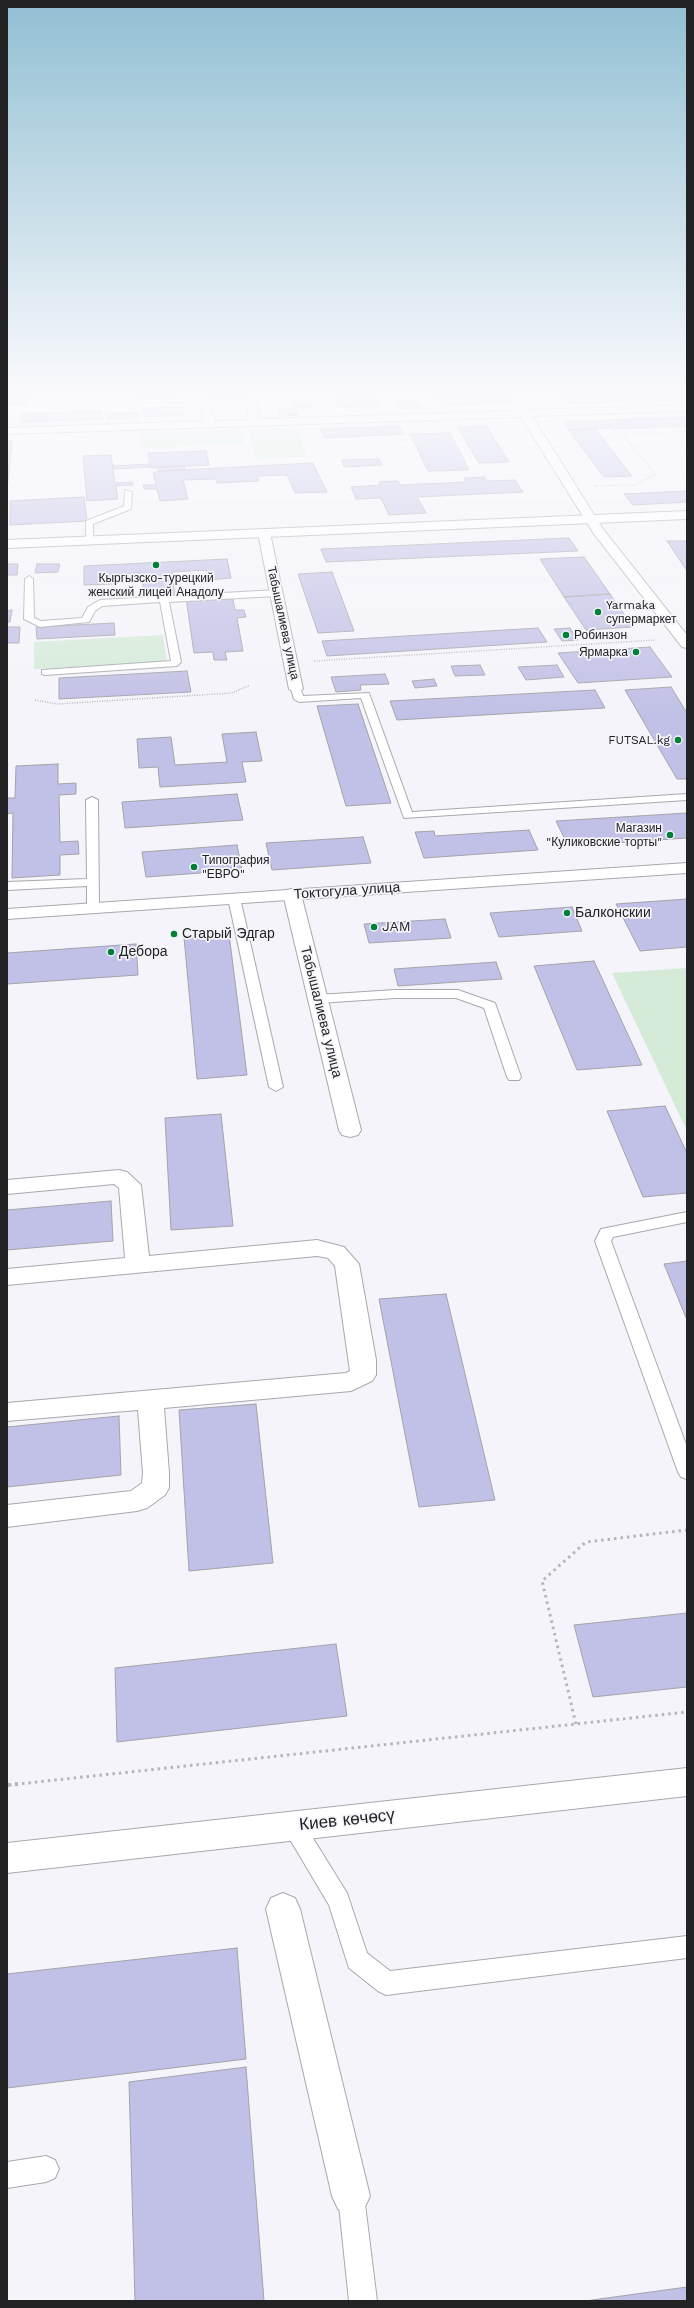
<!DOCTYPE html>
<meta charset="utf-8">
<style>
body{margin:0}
#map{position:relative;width:694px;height:2308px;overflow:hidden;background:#f4f4fa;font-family:"Work Sans",sans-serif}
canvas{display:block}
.frame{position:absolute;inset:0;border:8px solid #232325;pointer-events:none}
</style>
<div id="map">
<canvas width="694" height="2308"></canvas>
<div class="frame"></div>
</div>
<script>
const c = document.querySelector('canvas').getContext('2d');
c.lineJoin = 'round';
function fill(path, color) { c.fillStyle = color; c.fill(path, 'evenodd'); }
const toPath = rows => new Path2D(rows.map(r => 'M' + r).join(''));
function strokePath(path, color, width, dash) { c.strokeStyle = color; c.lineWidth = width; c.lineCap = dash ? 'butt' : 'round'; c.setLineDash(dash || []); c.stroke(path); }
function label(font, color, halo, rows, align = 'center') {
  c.font = font + ' "Work Sans",sans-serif'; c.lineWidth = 3.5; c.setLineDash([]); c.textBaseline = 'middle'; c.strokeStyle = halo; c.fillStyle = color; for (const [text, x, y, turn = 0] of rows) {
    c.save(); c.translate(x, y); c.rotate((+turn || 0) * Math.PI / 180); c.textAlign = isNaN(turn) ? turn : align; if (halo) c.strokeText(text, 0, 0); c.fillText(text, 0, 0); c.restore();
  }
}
fill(toPath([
 [298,427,307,457,255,459,248,429],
 [241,429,245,444,141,448,139,432],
 [163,635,167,662,34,669,34,642],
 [687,968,687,1131,612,973]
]), '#d5ebd8');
const building = toPath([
 [7,392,27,392,25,405,7,405,7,392],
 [137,392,172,392,173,397,137,398,137,392],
 [209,392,241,392,243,396,210,398,209,392],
 [455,392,486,392,494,404,441,406,435,397,458,397,455,392],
 [544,392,574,392,575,394,546,395,544,392],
 [687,392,687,400,569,404,563,396,687,392],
 [505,393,510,404,496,404,491,394,505,393],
 [376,396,380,405,364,408,338,407,335,397,376,396],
 [416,400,421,408,401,409,396,401,416,400],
 [293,402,311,402,313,407,294,407,293,402],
 [182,407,184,415,144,417,143,408,182,407],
 [278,409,296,409,299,415,280,416,278,409],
 [101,411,102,419,21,422,22,414,101,411],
 [137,412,139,417,108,419,106,414,137,412],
 [687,417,687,426,612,429,605,420,687,417],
 [605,420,611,428,569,430,563,422,605,420],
 [399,426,404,434,325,438,321,429,399,426],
 [486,426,509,462,479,463,457,427,486,426],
 [595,428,632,476,604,477,569,430,595,428],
 [450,433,469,470,428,471,410,434,450,433],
 [7,441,12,441,7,490,7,441],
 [206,451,209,465,150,468,148,453,206,451],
 [111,455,115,483,132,482,133,485,116,486,118,499,87,501,83,456,111,455],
 [379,459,382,465,344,467,342,460,379,459],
 [313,463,327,492,295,493,287,475,257,476,259,481,217,483,216,479,183,480,188,499,160,501,157,489,144,489,143,485,156,485,153,473,159,471,313,463],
 [150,464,150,467,113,469,113,466,150,464],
 [184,466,185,470,159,471,158,467,184,466],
 [484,477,487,481,515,480,523,492,417,497,426,513,389,515,381,498,356,499,351,487,381,485,379,482,398,481,400,485,466,482,464,478,484,477],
 [687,491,687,502,633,505,624,494,687,491],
 [84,497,87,521,10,525,10,501,84,497],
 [569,538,578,551,326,562,321,549,569,538],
 [667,541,687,541,687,571,667,541],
 [584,557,610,594,564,597,540,559,584,557],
 [227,559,231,578,208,580,206,570,172,572,175,597,144,599,142,573,111,574,112,584,84,585,84,566,227,559],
 [7,564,18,564,17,575,7,575,7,564],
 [37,564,60,564,58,572,35,573,37,564],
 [332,572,354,631,318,633,298,574,332,572],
 [610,594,633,627,586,630,564,597,610,594],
 [232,596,235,610,244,610,246,617,237,618,243,651,225,652,227,660,214,660,213,652,194,653,186,598,232,596],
 [12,610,10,622,7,622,7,611,12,610],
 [114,623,115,635,37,639,36,627,114,623],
 [7,627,20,627,19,643,7,643,7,627],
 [538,628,547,642,327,656,322,641,538,628],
 [570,628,578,640,562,641,554,629,570,628],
 [650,647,672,677,578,683,558,653,650,647],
 [480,665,485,675,455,676,451,666,480,665],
 [557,665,564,677,526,680,518,667,557,665],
 [187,671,191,692,59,699,59,678,187,671],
 [385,674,389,684,360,685,361,690,336,692,331,677,385,674],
 [434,679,437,686,415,688,412,681,434,679],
 [671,687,687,713,687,779,677,779,625,690,671,687],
 [595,690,605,708,397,720,390,701,595,690],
 [358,704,391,803,346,806,317,706,358,704],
 [256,732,262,761,242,762,246,782,160,787,158,767,139,768,137,739,171,737,175,765,227,762,222,734,256,732],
 [58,764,58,784,76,783,76,794,59,795,60,842,78,841,79,854,60,855,60,875,12,878,13,813,7,814,7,798,15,798,16,766,58,764],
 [237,794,243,820,125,828,122,802,237,794],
 [687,813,687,838,568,846,556,821,687,813],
 [529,830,538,850,424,858,415,832,434,831,435,836,529,830],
 [363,837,371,863,272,870,266,843,363,837],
 [237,845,242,870,146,877,142,852,237,845],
 [687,899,687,947,640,951,616,904,687,899],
 [572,907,582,931,499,937,490,913,572,907],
 [445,919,451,938,369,943,364,924,445,919],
 [229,934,247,1075,197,1079,184,937,229,934],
 [136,944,138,975,7,984,7,953,136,944],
 [594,961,642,1065,577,1070,534,966,594,961],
 [496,962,502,979,398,986,394,969,496,962],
 [665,1106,687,1153,687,1193,643,1197,607,1111,665,1106],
 [221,1114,233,1226,171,1230,165,1118,221,1114],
 [111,1201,113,1241,7,1250,7,1210,111,1201],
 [687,1261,687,1320,664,1264,687,1261],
 [446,1294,495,1500,419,1507,379,1299,446,1294],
 [256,1404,273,1563,189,1571,179,1410,256,1404],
 [119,1416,121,1475,7,1487,7,1427,119,1416],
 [687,1613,687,1687,593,1697,574,1625,687,1613],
 [336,1644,347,1716,117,1742,115,1668,336,1644],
 [237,1948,246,2059,7,2088,7,1974,237,1948],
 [246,2067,264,2301,135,2301,129,2082,246,2067],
 [687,2287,687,2301,585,2301,687,2287]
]);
fill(building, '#c1c0e6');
strokePath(building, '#a3a3a9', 1);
const lane = toPath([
 [125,490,132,492,131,509,93,524,93,540,86,542,86,521,124,506,125,490],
 [29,576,33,579,34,618,41,621,82,618,88,607,100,600,276,590,281,593,276,596,169,602,181,662,177,666,45,675,42,674,42,670,171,661,160,602,102,606,95,611,89,622,40,627,24,619,25,579,29,576],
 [296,686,300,687,303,696,369,693,412,812,687,794,687,800,404,818,361,698,299,702,294,699,291,689,296,686],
 [92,797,98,800,99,908,97,911,89,911,87,908,87,886,7,890,7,882,87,879,86,800,92,797],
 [234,894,240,898,283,1087,276,1091,269,1087,228,898,234,894],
 [395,990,458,990,495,1003,521,1077,519,1080,509,1080,507,1077,484,1008,456,998,395,998,318,1003,311,999,318,995,395,990],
 [687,1212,687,1222,613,1237,611,1241,687,1447,687,1479,681,1477,678,1472,595,1241,601,1229,687,1212],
 [293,1816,301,1819,347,1893,367,1953,390,1971,687,1936,687,1958,386,1995,378,1991,349,1968,329,1905,282,1826,285,1819,293,1816],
 [46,2156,55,2160,59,2169,55,2178,46,2182,7,2188,7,2162,46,2156],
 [351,2183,360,2187,364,2196,377,2301,349,2301,338,2196,342,2187,351,2183]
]);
const street = toPath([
 [197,392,207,392,215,421,249,420,243,392,253,392,260,419,517,411,506,392,516,392,528,410,687,405,687,411,532,416,603,529,687,635,687,648,682,647,594,534,521,417,7,434,7,428,204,421,197,392],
 [264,529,270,533,303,689,296,693,289,689,258,533,264,529],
 [292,889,298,890,301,894,361,1130,358,1135,350,1137,342,1135,339,1130,283,894,286,890,292,889],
 [119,1170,127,1172,141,1185,149,1256,317,1240,344,1247,359,1264,376,1360,376,1375,372,1381,351,1391,164,1408,169,1473,169,1488,165,1495,147,1508,137,1511,7,1527,7,1505,131,1491,142,1483,143,1473,138,1410,7,1421,7,1403,346,1373,350,1371,335,1266,328,1258,317,1256,7,1285,7,1269,125,1258,119,1188,114,1184,7,1194,7,1180,119,1170],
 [283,1893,295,1898,300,1909,370,2196,364,2209,351,2215,338,2209,332,2196,266,1909,271,1898,283,1893]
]);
const secondary = toPath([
 [687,511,687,519,7,548,7,540,687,511],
 [687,863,687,873,7,919,7,909,687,863],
 [687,1768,687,1796,7,1873,7,1843,687,1768]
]);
strokePath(lane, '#a8a8ae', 2);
strokePath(street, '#a8a8ae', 2);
strokePath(secondary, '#a8a8ae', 2);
strokePath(toPath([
 [397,440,408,440],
 [595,486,635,485,655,474,622,434,687,431],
 [314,661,656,640],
 [35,700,57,704,232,693,250,685]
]), '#b5b5ba', 1.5, [1, 1.5]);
strokePath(toPath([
 [576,1724,542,1581,586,1542,687,1530],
 [9,1785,687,1712]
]), '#b5b5ba', 3, [2.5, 4]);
strokePath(toPath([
 [7,1785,19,1784]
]), '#b5b5ba', 4, [3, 5]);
fill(lane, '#fff');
fill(street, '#fff');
fill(secondary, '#fff');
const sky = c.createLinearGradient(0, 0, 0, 715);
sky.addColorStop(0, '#91bfd3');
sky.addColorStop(0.55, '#fafafd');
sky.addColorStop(1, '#fafafd00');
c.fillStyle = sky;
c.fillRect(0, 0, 694, 715);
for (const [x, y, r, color] of [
 [156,565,4,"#007f38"],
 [598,612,4,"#007f38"],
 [566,635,4,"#007f38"],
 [636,652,4,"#007f38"],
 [678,740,4,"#007f38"],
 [670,835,4,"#007f38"],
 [194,867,4,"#007f38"],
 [567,913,4,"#007f38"],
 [374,927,4,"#007f38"],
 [174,934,4,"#007f38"],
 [111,952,4,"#007f38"]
]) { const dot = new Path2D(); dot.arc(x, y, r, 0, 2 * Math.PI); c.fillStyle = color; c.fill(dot); strokePath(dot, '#f4f4fa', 1.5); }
label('12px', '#232325', '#f4f4fa', [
 ["Кыргызско-турецкий",156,578,"center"],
 ["женский лицей Анадолу",156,592,"center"],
 ["Yarmaka",606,605],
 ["супермаркет",606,619],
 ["Робинзон",574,635],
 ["Ярмарка",628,652,"right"],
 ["FUTSAL.kg",670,740,"right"],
 ["Магазин",662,828,"right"],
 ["\"Куликовские торты\"",662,842,"right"],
 ["Типография",202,860],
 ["\"ЕВРО\"",202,874]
], 'left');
label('12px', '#232325', '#f4f4fa', [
 ["Табышалиева улица",283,623,78]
]);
label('14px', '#232325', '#f4f4fa', [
 ["Токтогула улица",347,891,-4],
 ["Табышалиева улица",321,1012,76]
]);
label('14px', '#232325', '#f4f4fa', [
 ["Балконскии",575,913],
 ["JAM",382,927],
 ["Старый Эдгар",182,934],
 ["Дебора",119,952]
], 'left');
label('17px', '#232325', '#f4f4fa', [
 ["Киев көчөсү",347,1820,-6]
]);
</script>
